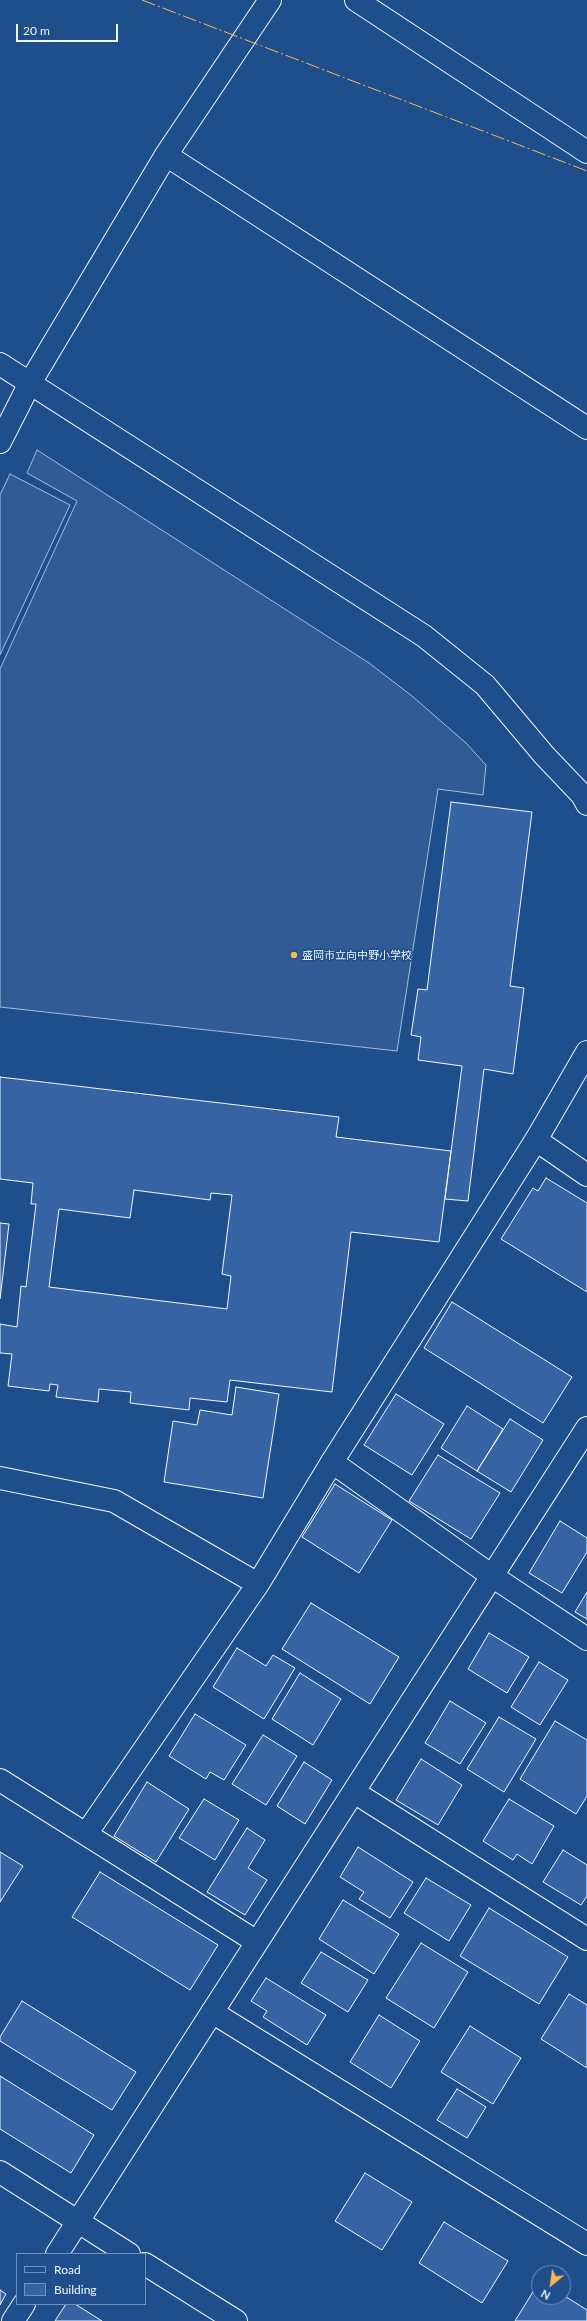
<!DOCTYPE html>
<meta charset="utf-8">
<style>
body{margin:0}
#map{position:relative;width:587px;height:2321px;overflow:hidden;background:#1f4e8c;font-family:Lato,sans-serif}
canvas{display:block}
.legend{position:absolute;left:16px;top:2253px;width:130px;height:52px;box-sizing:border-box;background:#1f4e8c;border:1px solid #7391ba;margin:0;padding:5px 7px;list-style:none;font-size:12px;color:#f2f6ff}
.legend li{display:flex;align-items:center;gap:8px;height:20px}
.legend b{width:20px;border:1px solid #7391ba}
.north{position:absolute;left:531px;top:2265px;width:40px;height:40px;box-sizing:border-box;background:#1f4e8c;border:1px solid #7391ba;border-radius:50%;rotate:209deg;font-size:11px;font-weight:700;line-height:16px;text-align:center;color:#f2f6ff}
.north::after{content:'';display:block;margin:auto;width:14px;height:18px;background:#ffb74d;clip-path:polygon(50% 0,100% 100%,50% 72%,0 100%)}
.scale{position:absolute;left:16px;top:24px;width:102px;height:18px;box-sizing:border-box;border:2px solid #f2f6ff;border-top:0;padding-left:5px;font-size:12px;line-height:14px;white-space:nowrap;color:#f2f6ff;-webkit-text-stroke:3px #1f4e8c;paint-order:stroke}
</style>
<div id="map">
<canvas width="587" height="2321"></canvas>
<ul class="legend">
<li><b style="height:5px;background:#1f4e8c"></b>Road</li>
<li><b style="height:11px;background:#3563a3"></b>Building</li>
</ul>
<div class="north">N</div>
<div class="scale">20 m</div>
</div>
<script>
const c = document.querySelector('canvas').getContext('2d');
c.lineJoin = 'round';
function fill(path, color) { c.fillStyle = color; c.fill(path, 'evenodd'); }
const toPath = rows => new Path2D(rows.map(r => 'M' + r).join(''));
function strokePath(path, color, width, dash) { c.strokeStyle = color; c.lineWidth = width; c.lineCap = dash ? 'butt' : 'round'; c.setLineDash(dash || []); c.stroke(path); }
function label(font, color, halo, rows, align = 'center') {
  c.font = font + ' Lato,"Noto Sans JP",sans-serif'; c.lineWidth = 3; c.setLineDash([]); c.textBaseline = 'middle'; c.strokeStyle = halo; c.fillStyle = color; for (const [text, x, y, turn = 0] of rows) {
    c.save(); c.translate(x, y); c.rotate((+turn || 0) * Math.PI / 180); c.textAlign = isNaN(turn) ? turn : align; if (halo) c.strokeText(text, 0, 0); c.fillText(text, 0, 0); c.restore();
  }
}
const built = toPath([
 [37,450,369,663,412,696,466,743,486,765,483,795,438,789,397,1051,0,1007,0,669,77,501,27,473,37,450],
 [10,474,70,505,0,655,0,495,10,474]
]);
fill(built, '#305b95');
strokePath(built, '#a8bbd7', 1);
const building = toPath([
 [451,802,532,812,510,986,524,988,513,1074,484,1069,468,1201,445,1199,462,1066,418,1060,421,1037,411,1035,418,989,427,990,451,802],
 [0,1077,339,1117,336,1137,451,1151,439,1242,351,1232,332,1392,230,1380,227,1402,190,1398,189,1410,130,1403,131,1392,99,1389,98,1402,56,1397,58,1385,50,1384,49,1391,8,1386,12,1354,0,1353,0,1324,17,1327,21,1286,26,1287,36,1204,31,1204,33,1183,0,1179,0,1077],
 [134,1190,210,1200,211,1193,232,1195,222,1274,231,1276,227,1309,49,1287,59,1209,130,1218,134,1190],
 [546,1178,587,1203,587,1292,501,1239,533,1188,538,1191,546,1178],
 [0,1223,9,1224,0,1299,0,1223],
 [452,1302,572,1377,543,1423,424,1348,452,1302],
 [236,1387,279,1394,263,1498,164,1482,173,1421,197,1425,200,1410,232,1415,236,1387],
 [396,1394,444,1424,412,1475,364,1445,396,1394],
 [467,1406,503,1429,477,1471,441,1448,467,1406],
 [510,1419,543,1440,511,1492,477,1471,510,1419],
 [438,1455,500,1493,471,1539,409,1501,438,1455],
 [335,1484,392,1520,359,1573,302,1537,335,1484],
 [560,1521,587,1538,587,1552,562,1593,529,1573,560,1521],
 [587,1592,587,1619,575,1612,587,1592],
 [311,1603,399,1657,370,1704,282,1649,311,1603],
 [489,1633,529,1657,507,1693,468,1669,489,1633],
 [237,1648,266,1666,273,1655,295,1668,264,1719,213,1687,237,1648],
 [539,1662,568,1680,540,1725,511,1707,539,1662],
 [300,1673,341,1699,313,1745,272,1719,300,1673],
 [450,1701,486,1723,460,1764,425,1743,450,1701],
 [195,1714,246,1745,224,1780,210,1772,206,1779,169,1756,195,1714],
 [499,1717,536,1739,504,1792,467,1769,499,1717],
 [555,1721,587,1740,587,1796,576,1814,520,1779,555,1721],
 [263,1735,297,1756,266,1805,232,1784,263,1735],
 [421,1759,462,1785,438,1825,396,1800,421,1759],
 [304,1762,332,1780,305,1824,277,1806,304,1762],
 [147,1782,189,1809,156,1862,114,1836,147,1782],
 [204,1799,239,1820,215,1860,179,1838,204,1799],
 [509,1799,554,1826,532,1864,517,1854,513,1860,483,1841,509,1799],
 [247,1828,265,1840,248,1868,267,1880,245,1915,207,1892,247,1828],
 [358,1847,413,1882,390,1918,359,1899,364,1892,340,1877,358,1847],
 [563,1850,587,1865,587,1896,581,1905,543,1882,563,1850],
 [0,1852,23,1866,0,1902,0,1852],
 [100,1872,218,1945,190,1990,72,1917,100,1872],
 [426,1878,471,1905,449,1941,404,1913,426,1878],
 [343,1900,399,1934,374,1974,319,1939,343,1900],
 [489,1908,568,1957,539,2004,460,1956,489,1908],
 [421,1943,468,1972,434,2028,386,1998,421,1943],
 [321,1952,368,1980,348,2012,301,1983,321,1952],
 [266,1978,326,2015,307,2045,263,2017,267,2011,251,2001,266,1978],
 [569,1994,587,2005,587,2068,541,2039,569,1994],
 [22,2001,136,2072,112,2110,0,2041,0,2037,22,2001],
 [379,2015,420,2041,391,2088,350,2062,379,2015],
 [470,2026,521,2058,493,2104,441,2072,470,2026],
 [0,2076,94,2135,71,2173,0,2129,0,2076],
 [457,2089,486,2107,467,2138,437,2120,457,2089],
 [365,2173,412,2202,382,2250,335,2221,365,2173],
 [444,2222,508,2261,482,2303,419,2263,444,2222],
 [539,2282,539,2297,563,2297,563,2295,587,2310,587,2321,515,2321,539,2282],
 [0,2290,6,2294,0,2305,0,2290],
 [66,2304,75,2304,102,2321,55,2321,66,2304]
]);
fill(building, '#3563a3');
strokePath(building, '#f2f6ff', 1);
const pedestrian = toPath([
 [536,1140,587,1052],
 [332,1462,492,1576]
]);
const minor = toPath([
 [356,0,587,152],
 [166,155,587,428],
 [0,442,30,383,166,155,270,0],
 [0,1478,114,1501,258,1584],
 [492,1576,587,1639],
 [0,1780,257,1942],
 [354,1792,587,1939],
 [86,1834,258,1584,332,1462,536,1140,587,1175],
 [212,2012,587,2244],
 [0,2172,129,2254],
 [57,2254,587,1428],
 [145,2264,236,2321],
 [13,2321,24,2304]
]);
const tertiary = toPath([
 [0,364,424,636,485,685,544,755,582,795,587,804]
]);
strokePath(pedestrian, '#f2f6ff', 24);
strokePath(minor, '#f2f6ff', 24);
strokePath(tertiary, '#f2f6ff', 24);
strokePath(pedestrian, '#1f4e8c', 22);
strokePath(minor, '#1f4e8c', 22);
strokePath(tertiary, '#1f4e8c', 22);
strokePath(toPath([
 [142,0,587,171]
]), '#ffb74d', 1, [14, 3, 2, 3]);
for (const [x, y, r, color] of [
 [294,955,4,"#ffb74d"]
]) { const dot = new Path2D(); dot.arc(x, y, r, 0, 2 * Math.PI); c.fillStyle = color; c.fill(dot); strokePath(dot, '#1f4e8c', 1.5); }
label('11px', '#f2f6ff', '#1f4e8c', [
 ["盛岡市立向中野小学校",302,955]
], 'left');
</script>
